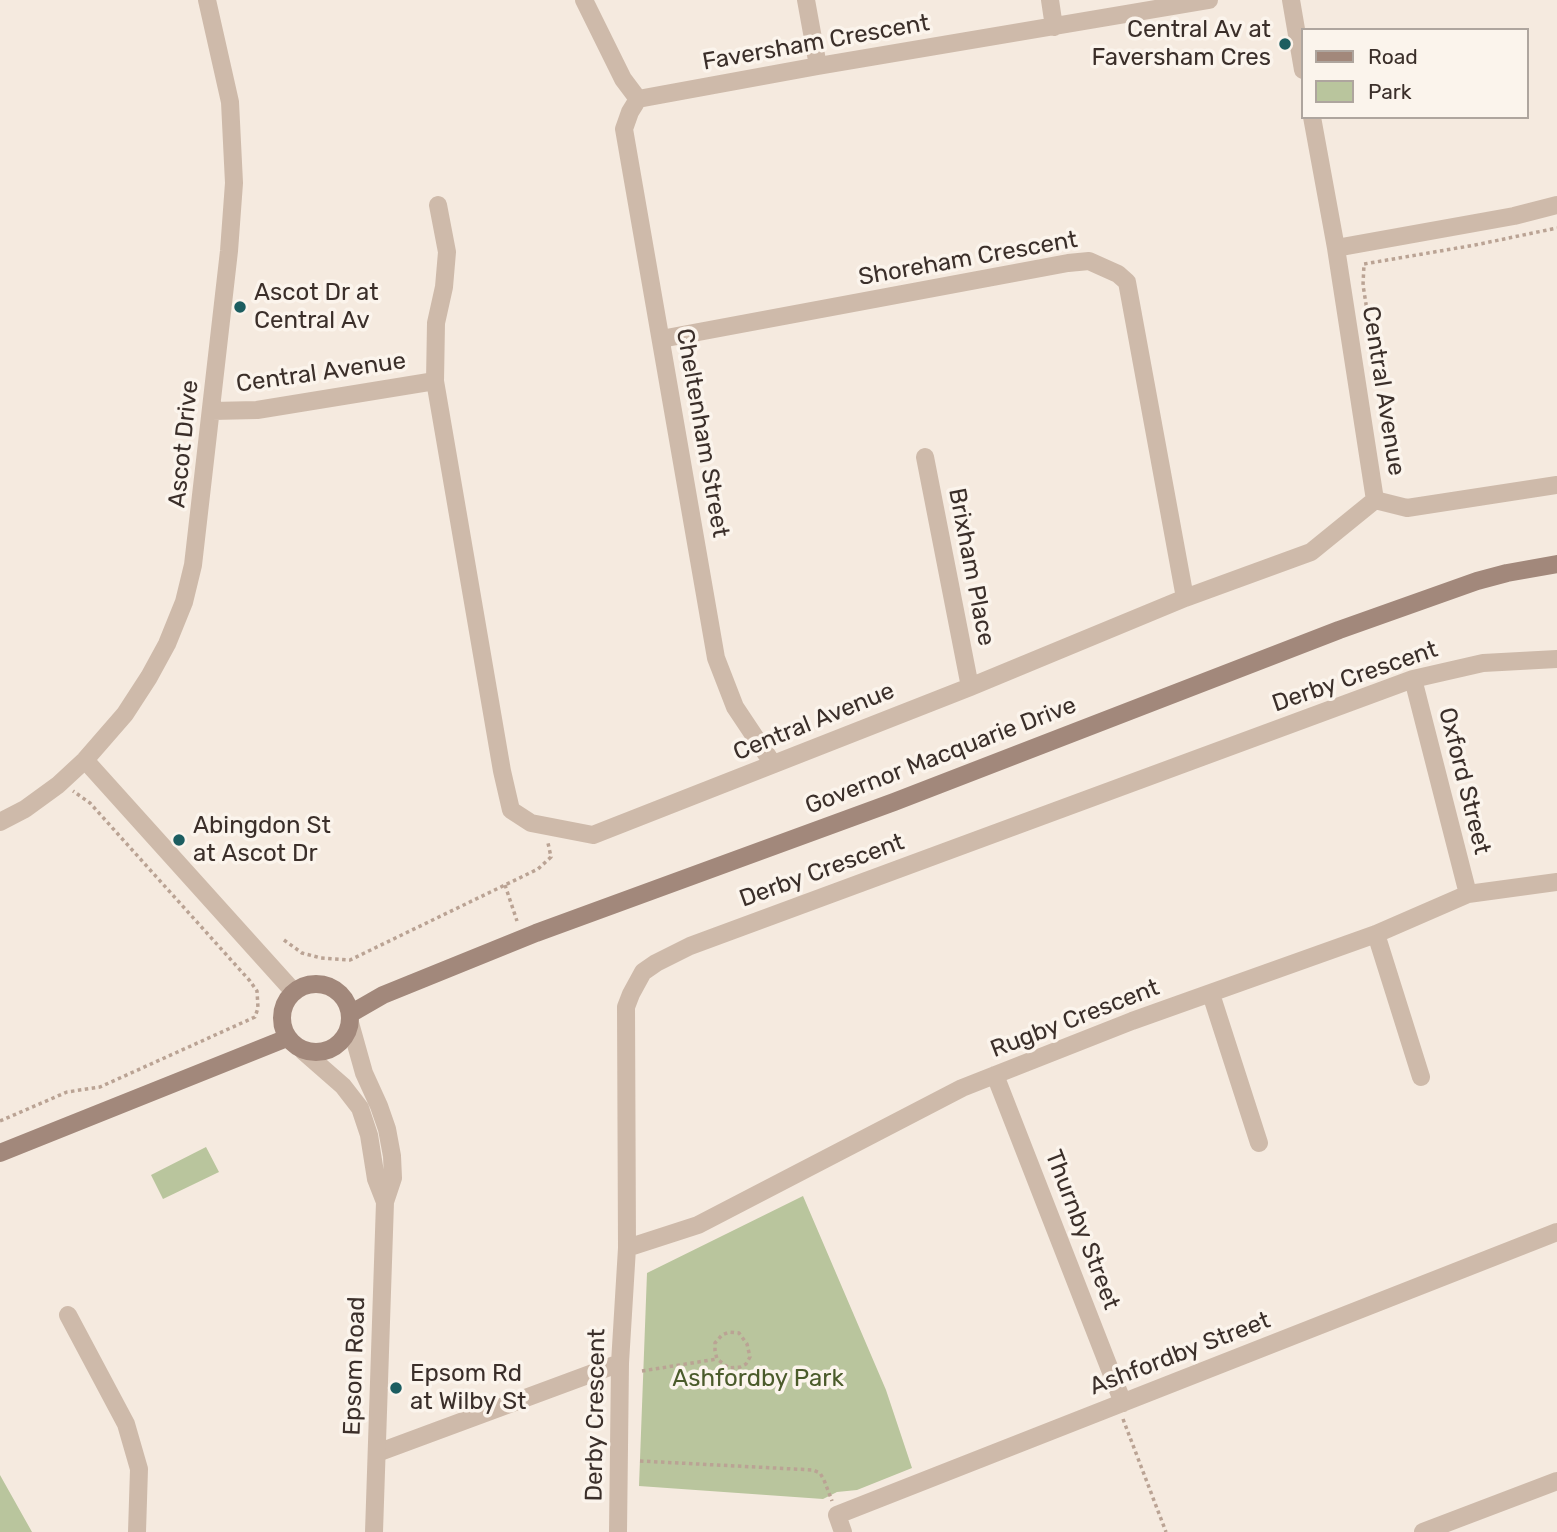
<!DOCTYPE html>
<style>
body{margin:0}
#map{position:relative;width:1557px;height:1532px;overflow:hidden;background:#f5eadf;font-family:Rubik,sans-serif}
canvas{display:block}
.legend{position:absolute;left:1301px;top:28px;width:228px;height:91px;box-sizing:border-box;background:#fbf4ec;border:2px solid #aea59e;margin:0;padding:9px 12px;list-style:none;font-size:21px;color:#3b2f2a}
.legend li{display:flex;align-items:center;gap:14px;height:35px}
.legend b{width:35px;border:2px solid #aea59e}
</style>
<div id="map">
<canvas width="1557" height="1532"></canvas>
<ul class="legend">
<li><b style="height:9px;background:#a2887b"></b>Road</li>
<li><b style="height:19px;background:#b9c59d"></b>Park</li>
</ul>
</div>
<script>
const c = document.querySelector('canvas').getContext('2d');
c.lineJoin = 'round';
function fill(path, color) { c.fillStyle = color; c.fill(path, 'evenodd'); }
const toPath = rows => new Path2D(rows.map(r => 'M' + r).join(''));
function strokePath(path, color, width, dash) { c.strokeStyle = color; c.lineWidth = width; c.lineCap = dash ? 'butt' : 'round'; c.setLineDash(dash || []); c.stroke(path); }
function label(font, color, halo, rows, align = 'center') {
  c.font = font + ' Rubik,sans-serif'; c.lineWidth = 7; c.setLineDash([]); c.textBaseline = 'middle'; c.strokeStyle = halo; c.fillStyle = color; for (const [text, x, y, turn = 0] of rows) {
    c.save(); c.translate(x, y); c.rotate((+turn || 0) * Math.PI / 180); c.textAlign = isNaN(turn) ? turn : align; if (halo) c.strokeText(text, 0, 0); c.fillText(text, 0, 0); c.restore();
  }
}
fill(toPath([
 [206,1147,219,1172,163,1199,151,1175],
 [803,1196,886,1390,912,1468,857,1490,837,1492,823,1499,639,1486,647,1273],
 [0,1475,32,1532,0,1532]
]), '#b9c59d');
strokePath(toPath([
 [1374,354,1363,285,1364,264,1475,245,1557,228],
 [505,885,517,921],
 [284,940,302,953,321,958,350,960,538,869,551,857,548,843],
 [0,1121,67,1092,100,1087,255,1017,258,1008,257,991,250,981,90,803,73,791],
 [642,1371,717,1359,715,1351,715,1343,722,1335,729,1332,739,1333,747,1344,750,1357,746,1364,740,1367,729,1368,717,1359],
 [1123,1419,1166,1532],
 [640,1461,813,1470,820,1473,824,1480,832,1501]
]), '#baa394', 3.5, [3.5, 3.5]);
strokePath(toPath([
 [584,0,623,79,638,99],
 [806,0,818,66],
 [1050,0,1054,27],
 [1291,0,1303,70],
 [638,99,630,112,624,129,716,658,735,707,773,764],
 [638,99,818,66,1209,0],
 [1312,117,1336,248,1375,500],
 [438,205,447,252,444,287,436,323,435,381,502,771,511,810,531,823,593,835,970,687,1185,598,1311,552,1375,500],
 [1336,248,1514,216,1557,205],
 [661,339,1068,263,1089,261,1118,274,1127,282,1185,598],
 [212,411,257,410,435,381],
 [925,457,970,687],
 [1375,500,1407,508,1557,485],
 [1413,679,1468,894],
 [85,760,294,992],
 [0,822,25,809,58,785,85,760,125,714,149,677,167,644,184,602,193,565,229,251,234,183,230,102,207,0],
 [1376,934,1421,1077],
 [1211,994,1259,1143],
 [995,1075,1123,1403],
 [627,1248,698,1225,962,1088,1132,1021,1376,934,1468,894,1557,882],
 [68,1315,126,1424,139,1469,137,1532],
 [377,1453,620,1363],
 [618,1532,620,1363,627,1248,626,1007,631,994,643,972,656,963,690,946,1413,679,1483,663,1557,659],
 [843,1532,837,1515,1557,1232],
 [1423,1532,1557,1481]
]), '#cebaaa', 18);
strokePath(toPath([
 [350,1023,364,1073,379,1106,387,1129,392,1156,393,1178,385,1202,374,1532],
 [303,1051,343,1086,360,1108,369,1135,376,1179,385,1202]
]), '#cebaaa', 18);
strokePath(toPath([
 '282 1018a34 34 0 1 1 68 0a34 34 0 1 1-68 0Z',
 [350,1014,383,995,536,933,894,802,1339,630,1477,581,1507,573,1557,564],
 [0,1153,287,1038]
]), '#a2887b', 18);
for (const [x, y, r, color] of [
 [1285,44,7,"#1c5d60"],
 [240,307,7,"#1c5d60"],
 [179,840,7,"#1c5d60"],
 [396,1388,7,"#1c5d60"]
]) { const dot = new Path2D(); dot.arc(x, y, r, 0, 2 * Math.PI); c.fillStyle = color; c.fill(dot); strokePath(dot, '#fbf4ec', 2.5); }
label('24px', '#3b2f2a', '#fbf4ec', [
 ["Central Av at",1271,30,"right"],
 ["Faversham Cres",1271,58,"right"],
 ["Ascot Dr at",254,293],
 ["Central Av",254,321],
 ["Abingdon St",193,826],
 ["at Ascot Dr",193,854],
 ["Epsom Rd",410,1374],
 ["at Wilby St",410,1402]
], 'left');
label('24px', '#3b2f2a', '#fbf4ec', [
 ["Faversham Crescent",816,43,-10],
 ["Shoreham Crescent",968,259,-10],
 ["Central Avenue",321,373,-8],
 ["Central Avenue",1383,391,81],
 ["Cheltenham Street",702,433,80],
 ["Ascot Drive",184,444,-84],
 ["Brixham Place",971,567,79],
 ["Derby Crescent",1355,677,-19],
 ["Central Avenue",814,722,-22],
 ["Governor Macquarie Drive",941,756,-21],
 ["Oxford Street",1464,781,76],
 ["Derby Crescent",822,871,-20],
 ["Rugby Crescent",1075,1019,-21],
 ["Thurnby Street",1082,1230,69],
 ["Ashfordby Street",1180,1354,-21],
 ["Epsom Road",355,1366,-88],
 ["Derby Crescent",596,1415,-89]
]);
label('24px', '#4b5b2b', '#fbf4ec', [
 ["Ashfordby Park",758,1379]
]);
</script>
